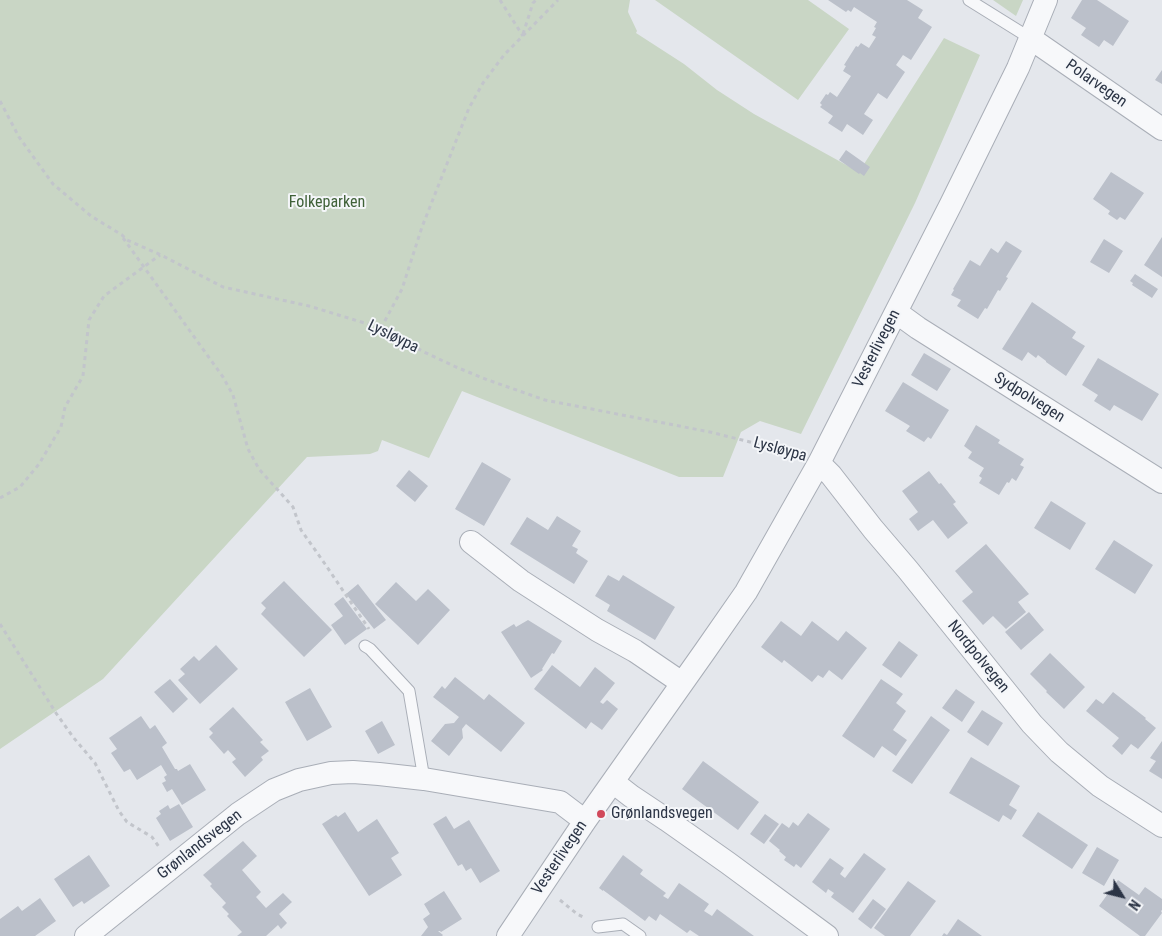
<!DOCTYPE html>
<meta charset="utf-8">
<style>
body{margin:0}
#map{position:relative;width:1162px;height:936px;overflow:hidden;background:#e4e7ec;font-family:"Roboto Condensed",sans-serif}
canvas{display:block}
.north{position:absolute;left:1097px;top:871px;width:50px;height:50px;-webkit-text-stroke:4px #f4f6f9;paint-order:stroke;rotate:126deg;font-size:14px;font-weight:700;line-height:20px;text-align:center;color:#2b3445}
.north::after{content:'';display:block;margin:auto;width:18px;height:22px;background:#2b3445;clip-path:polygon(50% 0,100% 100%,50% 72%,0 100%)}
</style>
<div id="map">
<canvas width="1162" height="936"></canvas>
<div class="north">N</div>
</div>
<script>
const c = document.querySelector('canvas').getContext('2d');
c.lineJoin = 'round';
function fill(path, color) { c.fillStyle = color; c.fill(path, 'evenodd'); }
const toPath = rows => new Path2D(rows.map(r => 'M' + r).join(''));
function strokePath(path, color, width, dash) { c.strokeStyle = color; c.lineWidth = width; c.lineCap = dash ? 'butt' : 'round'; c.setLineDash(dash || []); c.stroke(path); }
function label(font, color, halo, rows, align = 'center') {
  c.font = font + ' "Roboto Condensed",sans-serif'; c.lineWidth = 4; c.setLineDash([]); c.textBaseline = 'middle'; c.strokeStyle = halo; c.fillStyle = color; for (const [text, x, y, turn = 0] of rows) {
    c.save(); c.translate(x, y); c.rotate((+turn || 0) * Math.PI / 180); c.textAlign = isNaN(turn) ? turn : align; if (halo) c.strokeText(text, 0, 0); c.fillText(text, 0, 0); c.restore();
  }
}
fill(toPath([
 [0,0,630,0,628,12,637,31,636,33,684,64,717,90,754,114,859,172,944,38,980,55,915,203,801,434,760,421,741,432,723,477,679,477,462,391,429,458,382,440,378,451,370,454,307,457,103,679,0,749],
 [655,0,808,0,849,29,798,100],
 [993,0,1023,0,1016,16]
]), '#c9d6c5');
fill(toPath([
 [828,0,907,0,923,10,918,18,932,27,911,60,903,55,896,65,905,72,887,99,878,93,864,114,873,120,863,135,847,124,842,132,828,123,833,116,820,107,822,105,820,103,826,94,828,95,830,92,837,97,851,76,843,71,846,66,844,65,856,46,858,47,861,43,869,48,876,37,872,35,876,28,874,27,877,22,854,7,851,12,848,10,846,12],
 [1082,0,1097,0,1129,21,1113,46,1104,40,1099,47,1081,35,1086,28,1071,18],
 [1162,70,1162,84,1155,80],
 [846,150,870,167,864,176,860,173,859,174,839,160],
 [1111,172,1144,193,1125,220,1120,217,1117,220,1108,214,1110,211,1093,199],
 [1162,237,1162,277,1144,265],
 [1104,239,1123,251,1109,273,1090,262],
 [1006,241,1022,251,1006,277,1008,278,1000,291,998,290,987,309,985,308,978,319,957,306,961,300,951,295,954,290,953,289,970,260,980,266,991,248,998,253],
 [1135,274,1158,289,1152,298,1132,285,1133,283,1130,281],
 [1032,302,1076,332,1072,338,1085,346,1066,376,1046,362,1046,361,1038,355,1036,358,1028,352,1022,361,1002,349],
 [924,353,951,369,937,391,911,375],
 [1098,358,1159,394,1142,421,1114,405,1110,411,1094,401,1098,395,1082,385],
 [903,382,949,410,931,439,928,437,924,442,906,431,910,426,885,411],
 [976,425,1000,440,998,443,1024,459,1020,465,1024,467,1016,481,1012,478,1009,483,1007,482,999,495,979,483,982,478,979,476,984,468,968,458,972,452,964,446],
 [482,462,511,479,484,526,455,509],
 [409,470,428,486,415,502,396,486],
 [929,471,939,484,941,483,956,502,953,504,968,523,948,539,933,520,918,531,909,519,918,512,902,491],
 [1051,501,1086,523,1070,550,1034,528],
 [557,516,581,531,572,546,578,549,576,553,588,561,574,584,510,544,527,517,548,530],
 [1114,540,1153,565,1135,594,1095,569],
 [986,544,1029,594,1018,602,1026,612,1006,629,993,616,983,625,962,601,973,592,955,571],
 [608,575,619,581,623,575,675,607,655,640,607,611,610,605,595,596],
 [284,581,332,630,304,657,261,614,266,608,261,603],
 [396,582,416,601,428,589,450,610,418,645,375,604],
 [358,584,386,620,374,629,346,594],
 [343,597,367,629,345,645,331,625,343,616,334,604],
 [1029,612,1044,630,1021,650,1005,632],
 [528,620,562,641,554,654,552,653,542,669,543,670,531,678,501,632,514,624,516,627],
 [781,621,801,636,812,621,838,641,846,631,867,648,842,680,829,670,823,678,818,675,812,682,784,660,782,663,761,647],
 [899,641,918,655,901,678,882,665],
 [216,645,238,669,200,704,178,680,185,674,180,669,194,656,199,661],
 [1050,653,1085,687,1064,709,1046,692,1047,691,1030,674],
 [552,665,580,687,595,667,615,683,600,702,603,704,607,700,618,709,602,730,591,722,586,729,534,689],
 [455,677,484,700,489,694,525,723,501,752,466,724,462,729,463,738,449,756,431,741,445,724,454,723,459,717,433,697,442,686,445,689],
 [170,679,188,699,173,713,154,692],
 [881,679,903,694,896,703,906,711,893,730,907,740,896,756,882,746,874,758,842,736],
 [310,688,332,727,307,741,285,702],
 [956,689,975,702,962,722,942,708],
 [1113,692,1146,718,1145,719,1156,728,1138,749,1131,744,1122,755,1112,746,1119,738,1086,711,1096,699,1103,704],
 [233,707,263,740,260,742,269,751,261,757,263,760,245,777,232,762,236,759,228,750,224,754,209,737,213,733,209,729],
 [982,710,1003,723,988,746,967,732],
 [141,716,150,729,155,725,167,743,162,747,175,769,177,769,178,771,190,764,206,790,182,805,172,789,167,792,162,783,166,781,164,777,167,775,161,765,137,780,130,769,124,772,111,753,117,749,109,738],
 [931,716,950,730,912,784,892,771],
 [382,721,395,745,378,754,365,731],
 [1162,741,1162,779,1149,771,1156,761,1150,758],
 [971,757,1020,786,1009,805,1017,810,1011,820,1003,815,999,822,949,793],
 [703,761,759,802,738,830,682,789],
 [179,804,193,827,170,841,156,818,161,814,159,811,168,805,170,809],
 [345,812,358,832,377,819,399,853,391,858,402,875,369,896,322,824,336,815,338,817],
 [1038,812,1088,845,1072,869,1022,836],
 [808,813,830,829,801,868,796,864,794,867,784,860,786,857,779,851,780,850,769,841,782,823,789,828,793,822,798,826],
 [765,814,779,824,764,844,750,834],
 [446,816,454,829,469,820,500,871,480,883,471,868,466,871,462,864,458,866,433,824],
 [243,841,257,856,242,870,261,892,256,897,266,908,283,893,292,902,279,914,287,923,281,929,278,925,266,936,237,936,242,932,227,916,229,914,222,907,226,903,210,886,212,884,203,875],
 [1097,847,1119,860,1104,886,1082,873],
 [864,853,886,869,853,913,831,897,834,893,828,889,826,893,812,882,830,858,844,868,840,874,845,878],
 [89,855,110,886,84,904,82,901,73,907,54,879],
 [623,855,643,870,640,874,666,893,663,896,668,899,679,883,709,904,704,911,712,916,717,909,754,936,699,936,690,930,687,933,660,914,656,921,649,916,645,921,603,890,603,891,599,888],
 [1118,880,1139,895,1145,887,1162,899,1162,910,1161,911,1162,913,1145,936,1140,936,1099,906],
 [908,881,936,901,910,936,885,936,874,928],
 [444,891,462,919,441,932,440,931,438,931,443,935,442,936,421,936,428,927,423,919,430,914,424,904],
 [40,898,56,921,35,936,0,936,0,919,18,906,22,911],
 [873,899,886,909,871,929,858,919],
 [958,919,982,936,942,936,944,933,947,935]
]), '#bbc0ca');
const lane = toPath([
 [969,0,1030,38],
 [365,646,370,649,409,691,424,779],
 [598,927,623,924,640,936]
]);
const street = toPath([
 [1030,38,1162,129],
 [896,312,918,328,1162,482],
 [819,463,831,475,873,529,908,570,1032,724,1059,752,1100,786,1162,826],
 [471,542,521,581,597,630,635,651,682,683],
 [613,782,631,796,667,820,728,863,827,936],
 [86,936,238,814,274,790,299,780,331,773,353,772,379,774,424,779,560,802,585,821],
 [508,936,585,821,705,651,746,592,763,562,819,463,951,204,1018,68,1046,0]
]);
strokePath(lane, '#a9aeb7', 13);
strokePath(street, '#a9aeb7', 24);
strokePath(toPath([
 [500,0,523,36],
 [523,34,533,3,536,0],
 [0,101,19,137,53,184,91,216,122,235,127,240,161,255,223,287,309,306,381,328,424,352,456,367,488,380,545,400,710,432,766,446,798,452],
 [123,238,223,377,233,395,248,449,259,469,293,507,301,530,325,564,369,629],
 [381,328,402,289,422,227,469,108,483,83,504,55,558,0],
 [0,498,20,487,39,464,61,427,65,407,83,376,89,320,104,296,160,255],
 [0,624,56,713,73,737,95,763,119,811,127,822,152,837,159,847],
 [560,900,577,914,583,917]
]), '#c2c5cb', 3, [4, 4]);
strokePath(lane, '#f7f8fa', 11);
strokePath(street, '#f7f8fa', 22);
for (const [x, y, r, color] of [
 [601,814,5,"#d1495b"]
]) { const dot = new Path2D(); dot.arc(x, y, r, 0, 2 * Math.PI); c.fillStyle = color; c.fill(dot); strokePath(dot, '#f4f6f9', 2); }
label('16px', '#2b3445', '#f4f6f9', [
 ["Polarvegen",1096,84,35],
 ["Lysløypa",393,337,26],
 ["Vesterlivegen",877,349,-63],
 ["Sydpolvegen",1029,398,32],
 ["Lysløypa",780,450,15],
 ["Nordpolvegen",978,657,51],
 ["Grønlandsvegen",200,845,-38],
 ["Vesterlivegen",560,858,-56]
]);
label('16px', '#3f6138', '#f4f6f9', [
 ["Folkeparken",327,203]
]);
label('16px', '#2b3445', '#f4f6f9', [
 ["Grønlandsvegen",611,814]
], 'left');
</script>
